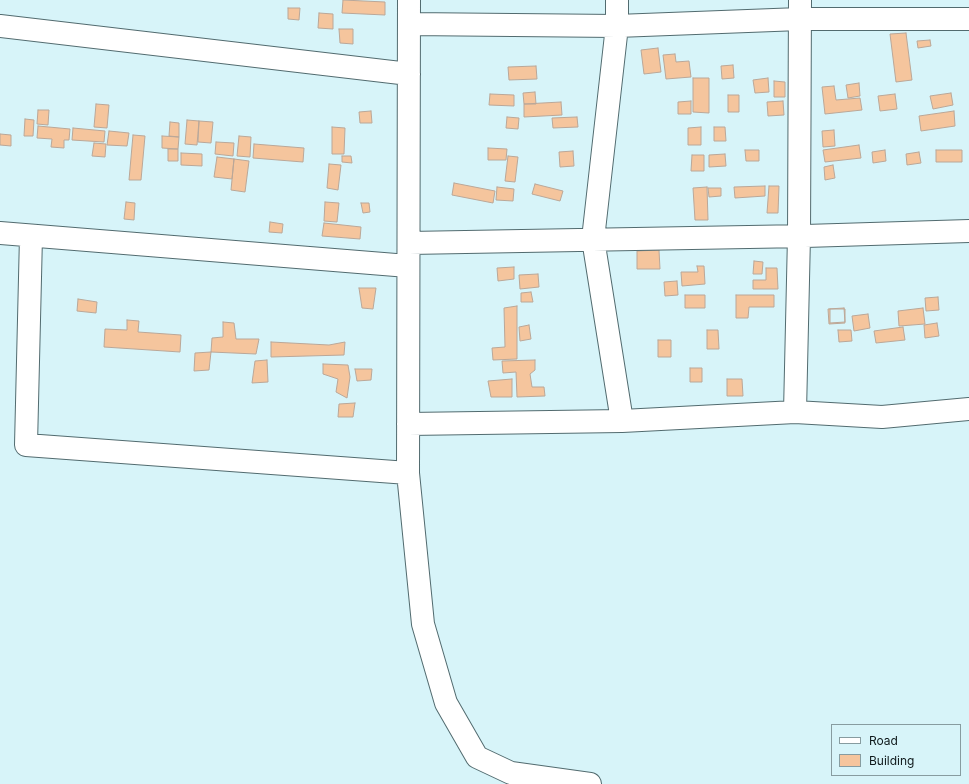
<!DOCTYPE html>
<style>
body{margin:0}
#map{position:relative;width:969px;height:784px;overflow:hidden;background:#d7f4f9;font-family:Inter,sans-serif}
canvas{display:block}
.legend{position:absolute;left:831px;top:724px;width:130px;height:52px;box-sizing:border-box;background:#d7f4f9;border:1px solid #879ca0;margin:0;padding:5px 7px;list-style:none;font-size:12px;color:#0f191b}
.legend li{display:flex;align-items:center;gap:8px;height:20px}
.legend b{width:20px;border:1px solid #879ca0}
</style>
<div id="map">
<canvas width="969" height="784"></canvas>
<ul class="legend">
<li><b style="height:5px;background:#fff"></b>Road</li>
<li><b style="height:11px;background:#f5c59d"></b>Building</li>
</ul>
</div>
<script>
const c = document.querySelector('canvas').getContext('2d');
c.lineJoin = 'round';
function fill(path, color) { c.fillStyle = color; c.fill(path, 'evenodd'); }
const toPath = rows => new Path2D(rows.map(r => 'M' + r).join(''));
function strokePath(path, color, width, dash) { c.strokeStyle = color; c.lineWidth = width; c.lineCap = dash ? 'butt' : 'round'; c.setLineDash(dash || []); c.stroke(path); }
const building = toPath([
 [343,0,385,2,385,15,342,13,343,0],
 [288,8,300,8,299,20,288,19,288,8],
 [319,13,333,14,333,29,318,28,319,13],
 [339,29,353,29,353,44,340,43,339,29],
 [906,33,912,80,896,82,890,34,906,33],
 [930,40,931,46,918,48,917,41,930,40],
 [658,48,661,72,644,74,641,50,658,48],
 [675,54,676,62,689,61,691,77,666,79,663,55,675,54],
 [733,65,734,78,722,79,721,66,733,65],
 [536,66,537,79,509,80,508,67,536,66],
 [693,78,709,78,709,113,693,112,693,78],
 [768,78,769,92,755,93,753,80,768,78],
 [774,81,785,82,785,97,774,97,774,81],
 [859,83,860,96,848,98,846,85,859,83],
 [834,86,836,100,860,98,862,110,825,114,822,87,834,86],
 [535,92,536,104,524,104,523,93,535,92],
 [951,93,953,105,933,109,930,96,951,93],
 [490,94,514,95,514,106,489,105,490,94],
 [895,94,897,109,880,111,878,96,895,94],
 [728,95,739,95,739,112,728,112,728,95],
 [691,101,691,114,678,114,678,102,691,101],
 [783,101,784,115,768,116,767,102,783,101],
 [561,102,562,115,524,117,524,104,561,102],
 [96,104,109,105,107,128,94,127,96,104],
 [38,110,49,110,48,125,37,124,38,110],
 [371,111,372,123,360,123,359,112,371,111],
 [954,111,955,126,921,131,919,116,954,111],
 [507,117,519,118,518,129,506,128,507,117],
 [577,117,578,127,553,128,552,118,577,117],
 [25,119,34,120,33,136,24,136,25,119],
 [187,120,199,121,197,145,185,144,187,120],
 [199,121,213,122,211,143,198,142,199,121],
 [170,122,179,123,179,137,169,136,170,122],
 [38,126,70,129,69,140,64,140,64,148,51,147,52,139,37,138,38,126],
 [332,127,345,128,344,154,332,154,332,127],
 [701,127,701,145,688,145,688,128,701,127],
 [714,127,725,127,726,141,714,141,714,127],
 [73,128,105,131,104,142,72,140,73,128],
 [834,130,835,146,823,147,822,131,834,130],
 [109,131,129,133,127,146,107,145,109,131],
 [0,134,11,135,11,146,0,145,0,134],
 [133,135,145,136,141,180,129,180,133,135],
 [162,136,179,137,178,149,162,148,162,136],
 [239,136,251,137,250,157,237,156,239,136],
 [216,142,234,143,233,156,215,154,216,142],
 [94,143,106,144,105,157,92,156,94,143],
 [254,144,304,148,303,162,253,158,254,144],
 [859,145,861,158,825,162,823,150,859,145],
 [488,148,507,149,506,160,488,160,488,148],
 [168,149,178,149,178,161,168,161,168,149],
 [745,150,759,150,759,161,746,161,745,150],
 [885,150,886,161,873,163,872,152,885,150],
 [936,150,962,150,962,162,936,162,936,150],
 [573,151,574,166,560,167,559,152,573,151],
 [919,152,921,163,907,165,906,154,919,152],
 [181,153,202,154,202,166,181,165,181,153],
 [725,154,726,166,709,167,709,155,725,154],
 [692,155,704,155,704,171,691,171,692,155],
 [342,156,351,156,352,163,342,162,342,156],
 [508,156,518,157,515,182,505,181,508,156],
 [217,157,234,159,232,179,214,177,217,157],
 [234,159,249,161,245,192,231,190,234,159],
 [329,164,341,165,338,190,327,188,329,164],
 [833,165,835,178,825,180,824,167,833,165],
 [454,183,495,191,493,203,452,195,454,183],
 [535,184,563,191,560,201,532,194,535,184],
 [765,186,765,196,735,198,734,187,765,186],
 [769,186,779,186,778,213,767,213,769,186],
 [497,187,514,189,513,201,496,200,497,187],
 [707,187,708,220,695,220,693,188,707,187],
 [708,188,721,188,721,196,709,197,708,188],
 [126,202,135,203,134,220,124,219,126,202],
 [325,202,339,203,337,222,324,221,325,202],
 [361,203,369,203,370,212,363,213,361,203],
 [270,222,283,224,282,233,269,232,270,222],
 [324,223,361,227,360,239,322,236,324,223],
 [659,250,660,269,637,269,637,251,659,250],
 [754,261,763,262,762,274,753,274,754,261],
 [697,266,704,266,705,284,682,286,681,272,698,272,697,266],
 [514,267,514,279,498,281,497,268,514,267],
 [766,268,777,268,778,289,753,289,753,280,766,280,766,268],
 [538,274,539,287,520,289,519,275,538,274],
 [677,281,678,295,665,296,664,282,677,281],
 [359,288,376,288,373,309,362,308,359,288],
 [531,292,533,302,521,302,521,293,531,292],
 [685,295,705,295,705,308,685,308,685,295],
 [736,295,774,295,774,307,749,307,748,318,736,318,736,295],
 [938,297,939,310,926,311,925,298,938,297],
 [78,299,97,302,96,313,77,311,78,299],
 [517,306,517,359,493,360,492,348,505,347,504,308,517,306],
 [844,308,845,323,829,324,828,309,844,308],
 [923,308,925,324,899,326,898,311,923,308],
 [830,309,845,309,845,322,830,323,830,309],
 [868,314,870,328,854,331,852,316,868,314],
 [127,320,139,321,138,332,181,335,180,352,104,347,105,329,127,330,127,320],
 [223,322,234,323,236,339,259,339,256,354,211,352,212,338,223,337,223,322],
 [937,323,939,336,925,338,924,325,937,323],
 [529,325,531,339,520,341,519,327,529,325],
 [903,327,905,340,876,343,874,331,903,327],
 [707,330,718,330,719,349,707,349,707,330],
 [838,330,851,330,852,341,839,342,838,330],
 [658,340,671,340,671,357,658,357,658,340],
 [271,342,329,345,345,342,344,355,271,357,271,342],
 [211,352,209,370,194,371,195,353,211,352],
 [267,360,268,382,252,383,255,361,267,360],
 [535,360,535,370,530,374,532,387,544,387,545,396,517,397,516,372,503,373,502,361,535,360],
 [323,364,348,365,350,377,347,398,336,392,338,379,323,374,323,364],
 [690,368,702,368,702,382,690,382,690,368],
 [355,369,372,369,371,380,357,381,355,369],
 [512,379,512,397,491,397,488,381,512,379],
 [727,379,742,379,743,396,727,396,727,379],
 [355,403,353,417,338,417,339,404,355,403]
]);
fill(building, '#f5c59d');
strokePath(building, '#baa798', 1);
const minor = toPath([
 [409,0,408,473,423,624,446,703,477,757,511,773,590,784],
 [617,0,617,26,593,239,622,421],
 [409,24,617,26,800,19,969,19],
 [0,26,409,74],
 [0,233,408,266],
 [31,236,26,445,408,473],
 [409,243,805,236,969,231],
 [795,412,799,236,800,0],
 [408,424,622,421,795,412,882,417,969,409]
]);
strokePath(minor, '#526b6f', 24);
strokePath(minor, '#fff', 22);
</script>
